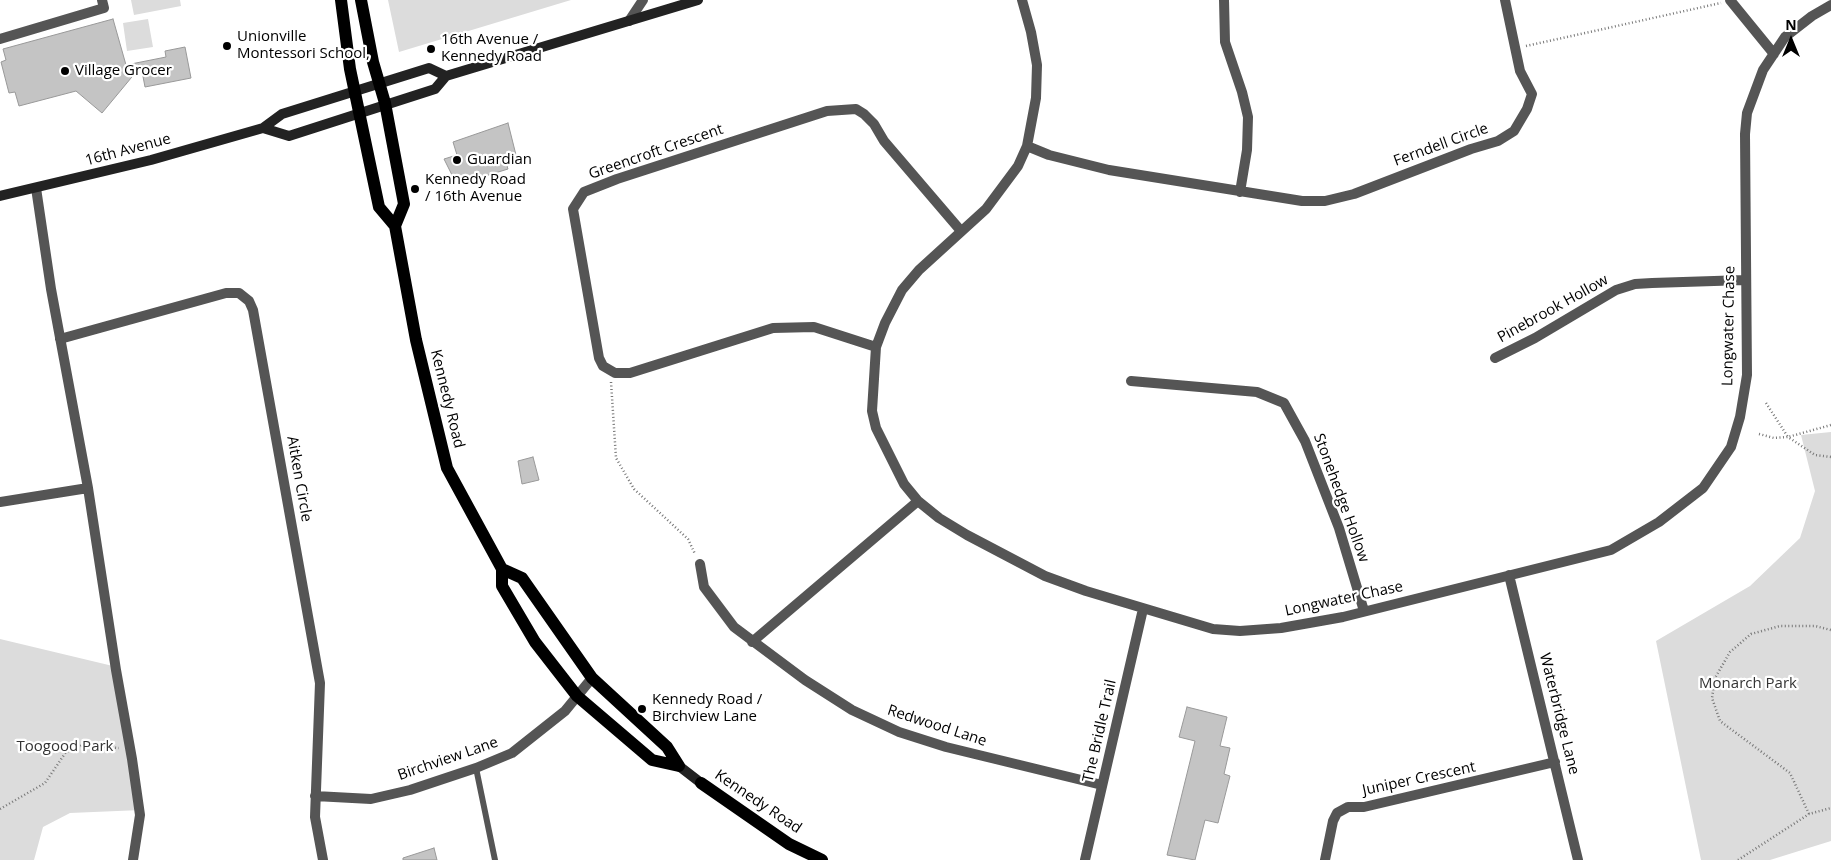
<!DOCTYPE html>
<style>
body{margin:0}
#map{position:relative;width:1831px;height:860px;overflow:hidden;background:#fff;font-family:"Open Sans",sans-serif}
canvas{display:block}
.north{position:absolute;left:1766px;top:15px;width:50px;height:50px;-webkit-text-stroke:4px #fff;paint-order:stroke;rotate:0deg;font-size:14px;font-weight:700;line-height:20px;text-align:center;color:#000}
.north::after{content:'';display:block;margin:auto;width:18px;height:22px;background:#000;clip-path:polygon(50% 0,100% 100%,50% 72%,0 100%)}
</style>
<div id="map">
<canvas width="1831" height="860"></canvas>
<div class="north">N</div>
</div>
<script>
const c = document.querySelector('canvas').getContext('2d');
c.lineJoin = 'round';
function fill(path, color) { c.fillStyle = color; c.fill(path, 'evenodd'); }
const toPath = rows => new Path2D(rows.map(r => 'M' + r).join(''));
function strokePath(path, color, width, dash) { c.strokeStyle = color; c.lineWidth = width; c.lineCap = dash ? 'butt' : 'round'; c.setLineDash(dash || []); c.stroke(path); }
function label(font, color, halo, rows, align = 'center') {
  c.font = font + ' "Open Sans",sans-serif'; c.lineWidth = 4.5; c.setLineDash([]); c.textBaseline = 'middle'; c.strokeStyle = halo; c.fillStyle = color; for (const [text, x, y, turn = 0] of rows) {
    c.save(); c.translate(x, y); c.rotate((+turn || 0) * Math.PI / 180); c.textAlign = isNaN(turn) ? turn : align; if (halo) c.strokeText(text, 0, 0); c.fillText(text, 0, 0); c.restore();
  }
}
fill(toPath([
 [131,0,180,0,181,6,134,15],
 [388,0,571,0,399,52],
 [148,19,153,47,127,51,123,23],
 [1831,432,1831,841,1770,860,1701,860,1656,641,1750,586,1800,538,1815,491,1801,435],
 [0,639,117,667,141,810,70,813,43,827,34,860,0,860]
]), '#dcdcdc');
const building = toPath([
 [113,19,126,65,166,57,165,51,185,47,191,78,145,87,141,66,102,113,76,91,19,106,15,92,9,93,1,62,6,60,3,49,113,19],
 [508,123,518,163,507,166,508,169,466,182,465,180,456,183,444,159,457,155,453,142,508,123],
 [533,457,539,480,522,484,518,461,533,457],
 [1187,707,1227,717,1220,746,1230,748,1224,774,1230,776,1218,823,1205,820,1195,860,1167,855,1195,741,1179,737,1187,707],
 [434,848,437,860,403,860,403,858,434,848]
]);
fill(building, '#c4c4c4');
strokePath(building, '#999', 1);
strokePath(toPath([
 [1526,46,1721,3],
 [611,382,616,458,634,489,688,539,695,554],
 [1766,403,1788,437,1831,425],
 [1759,434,1774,438,1788,437,1815,455,1831,457],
 [0,809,45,783,66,752,83,745,119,748],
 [1809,814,1790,773,1720,721,1712,698,1715,678,1730,652,1751,634,1780,626,1815,626,1831,630],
 [1738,860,1809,814,1831,808]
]), '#777', 2.5, [1, 2.5]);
strokePath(toPath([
 [476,768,495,860]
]), '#555', 6);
strokePath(toPath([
 [1022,0,1031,32,1037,65,1036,98,1027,146,1018,166,986,209,919,270,902,290,885,323,876,347,872,411,876,428,904,484,918,501,939,518,967,535,1045,576,1086,591,1213,629,1240,631,1281,628,1343,617,1611,550,1659,522,1703,488,1731,447,1740,417,1747,375,1745,134,1747,113,1763,70,1785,37,1812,16,1831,5],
 [1224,0,1225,42,1242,92,1248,117,1247,150,1240,192],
 [1730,0,1774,54],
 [629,21,643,0],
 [0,39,104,8,102,0],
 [1027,146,1049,155,1109,170,1302,201,1325,201,1354,194,1471,149,1498,141,1514,131,1527,109,1532,94,1520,71,1505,0],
 [36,188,51,289,88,488,116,670,132,759,140,815,133,860],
 [60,339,226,293,239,293,249,301,253,310,320,683,315,817,323,860],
 [876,347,814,327,773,328,630,373,615,373,603,366,599,358,573,209,584,192,617,179,827,111,856,109,864,114,874,124,884,141,961,231],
 [1495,358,1535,338,1616,290,1635,284,1652,283,1745,280],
 [1131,381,1257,392,1284,403,1305,441,1339,528,1364,611],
 [0,502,88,488],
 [700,564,704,587,734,627,805,680,852,710,899,732,946,747,1102,785],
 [1509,575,1578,860],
 [752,642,918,501],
 [315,796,371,799,410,790,476,768,512,753,565,711,592,678],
 [1085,860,1143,609],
 [1325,860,1333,821,1337,813,1348,807,1364,807,1555,762]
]), '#555', 10);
strokePath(toPath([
 [263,128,289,136,435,89,446,76,698,0],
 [0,196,151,160,263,128,282,114,429,68,446,76],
 [679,766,701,783]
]), '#222', 10);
strokePath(toPath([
 [341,0,350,69,379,207,395,226,416,340,447,468,502,569,502,586,535,642,577,696,652,760,679,766],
 [361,0,373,62,385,103,404,204,395,226],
 [502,569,522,578,592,678,667,747,679,766],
 [701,783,789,844,822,860]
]), '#000', 12);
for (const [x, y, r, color] of [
 [227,46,5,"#000"],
 [431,49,5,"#000"],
 [65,71,5,"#000"],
 [457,160,5,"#000"],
 [415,189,5,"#000"],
 [642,709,5,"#000"]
]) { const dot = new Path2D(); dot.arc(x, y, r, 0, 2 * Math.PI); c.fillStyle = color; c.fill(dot); strokePath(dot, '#fff', 2); }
label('15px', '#000', '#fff', [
 ["Unionville",237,37],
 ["Montessori School,",237,54],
 ["16th Avenue /",441,40],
 ["Kennedy Road",441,57],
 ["Village Grocer",75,71],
 ["Guardian",467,160],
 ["Kennedy Road",425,180],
 ["/ 16th Avenue",425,197],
 ["Kennedy Road /",652,700],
 ["Birchview Lane",652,717]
], 'left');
label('15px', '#000', '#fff', [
 ["Ferndell Circle",1441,145,-20],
 ["16th Avenue",128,150,-15],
 ["Greencroft Crescent",656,152,-19],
 ["Pinebrook Hollow",1553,309,-29],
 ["Longwater Chase",1729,326,-89],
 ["Kennedy Road",447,399,76],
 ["Aitken Circle",299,479,80],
 ["Stonehedge Hollow",1341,498,70],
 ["Longwater Chase",1344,599,-12],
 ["Waterbridge Lane",1559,714,76],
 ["Redwood Lane",937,726,18],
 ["The Bridle Trail",1100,731,-77],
 ["Birchview Lane",448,759,-19],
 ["Juniper Crescent",1419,779,-12],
 ["Kennedy Road",758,802,34]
]);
label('15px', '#333', '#fff', [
 ["Monarch Park",1748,684],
 ["Toogood Park",65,747]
]);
</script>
